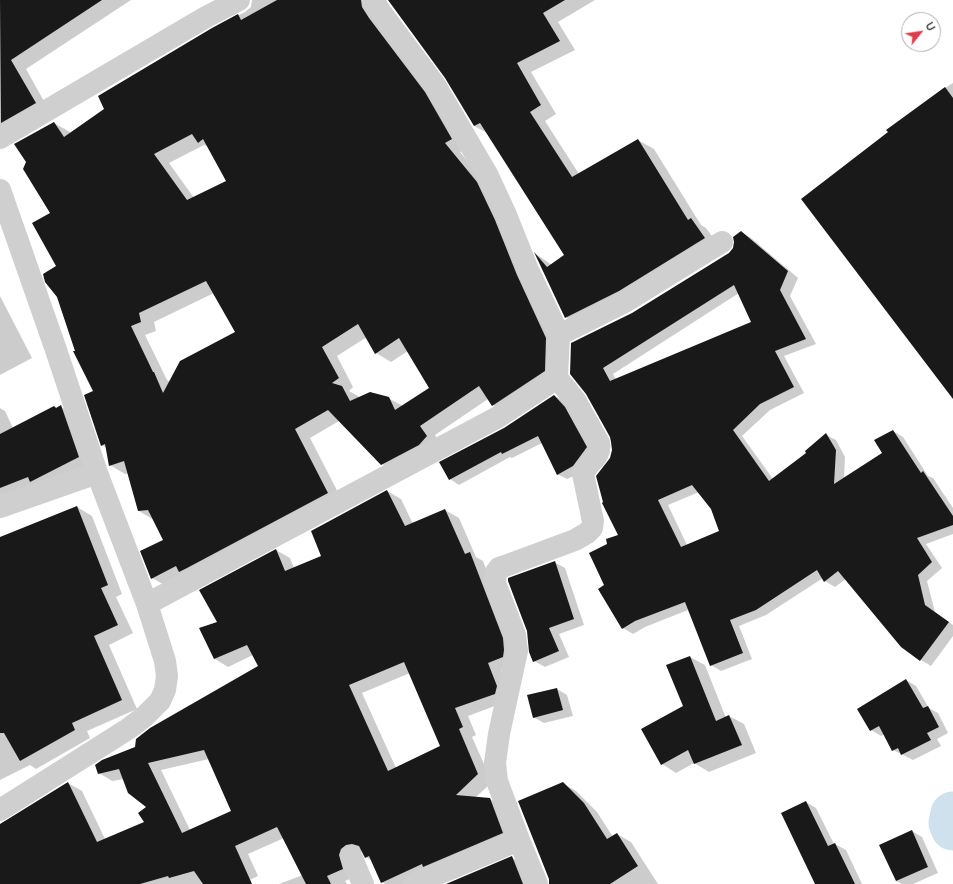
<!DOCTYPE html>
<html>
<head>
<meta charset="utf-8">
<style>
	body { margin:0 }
	#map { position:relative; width:953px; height:884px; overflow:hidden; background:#fff; font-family:Manrope,sans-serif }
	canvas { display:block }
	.north { position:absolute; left:901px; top:12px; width:40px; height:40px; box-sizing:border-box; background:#fff; border:1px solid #adadad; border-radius:50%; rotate:60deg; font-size:11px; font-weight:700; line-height:16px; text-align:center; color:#323232 }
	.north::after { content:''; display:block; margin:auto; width:14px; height:18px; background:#e03d49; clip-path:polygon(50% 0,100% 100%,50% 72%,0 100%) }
</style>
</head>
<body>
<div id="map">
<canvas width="953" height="884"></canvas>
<div class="north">U</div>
</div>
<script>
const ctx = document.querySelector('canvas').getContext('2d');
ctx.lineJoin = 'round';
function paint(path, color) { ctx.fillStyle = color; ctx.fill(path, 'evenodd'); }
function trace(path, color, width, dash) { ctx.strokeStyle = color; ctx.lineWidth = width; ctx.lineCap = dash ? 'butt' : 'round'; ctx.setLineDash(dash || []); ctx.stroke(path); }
paint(new Path2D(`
	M0,0h131l-105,69 24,43 -50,19z
	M252,0h128l87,148 -7,4 32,40 70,155 -2,33 -52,34 -15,-9 -5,-6 -53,36 7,11 -45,27 -15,-9 -43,-43 -29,17 33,64 -175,85 -16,-9 13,-38 -11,-20 -15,-9 -10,-38 -4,1 -15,-9 -3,-17 -5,-3 -8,-53 -18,-41 -19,-85 -6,-52 3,-91 16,9 1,2 142,-105 32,-17 6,-5zM204,145l5,2 18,34 -33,17 -25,-35zM214,293l22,40 -66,49 -3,-2 -22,-45 11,-4 -2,-9zM367,337l9,16 15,9 17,-11 22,38 -27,17 -15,-8h-29l-1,-2 -9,-5 4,-4 -16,-31z
	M390,0h205l-37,22 17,28 -44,22 25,42 -11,7 34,53 59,-34 16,9 47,76 5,3 14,19 -139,79 -15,-9 -30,-63 16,11 14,-10 -77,-121 -15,-8 -28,-49z
	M953,83v315l-8,-310z
	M741,232l10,6 47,40 -8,18 26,48 -32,12 20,37 -34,17 -28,26 31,43 35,-26 18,-18 10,5 9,17 -1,21 39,-25 10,-22 10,6 25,39 5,2 20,30v26l-27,10 16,24 -15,13 8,31 18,13v11l-22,30 -10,-6 -75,-81 -11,8 -10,-6 -2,-3 -57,37 -27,11 13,33 -31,12 -10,-6 -23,-55 -43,17 -12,7 -10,-6 -17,-42 3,-41 11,-10 -9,-77 2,-8 -1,-9 -25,-48 45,-79 97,-61 5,-5zM739,293l14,29 -137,58 -3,-6zM699,492l12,17 9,23 -33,13 -19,-40z
	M0,296l32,62 -32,17z
	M555,396l9,5 32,51 -14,20 -15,7 -10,-5 -15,-31 -30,15 -2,-1 -51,28 -9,-6 54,-50z
	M54,407l3,1 4,-1 16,9 17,50 -94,36v-94l5,3 8,17z
	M387,491l14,8 12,25 32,-14 14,8 17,39 7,4 33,86v17l-15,6 9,25 -2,6 -40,15 8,19 -4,2 20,45 -17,16 15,1 13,8 13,34 -98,43h-33l-3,-2 -10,-21 -6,-4 -2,-6 -4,1 -4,24 -11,5 2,3h-68l24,-9 -19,-37 -36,16 10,22 -17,8h-241v-59l68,-42 14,8 23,48 41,-17 2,-15 -24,-28 -12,2 -13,-8 160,-107 -6,-11 -25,12 -13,-8 -14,-30 18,-6 57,-73 14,8 4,10 29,-12zM410,673l32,74 -46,21 -34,-75zM209,759l24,53 -43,18 -29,-60z
	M77,507l15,9 30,78 -6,3 17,36 -24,12 28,64 -50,22 3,7 -54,31 -6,-4 -30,15v-242z
	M554,562l11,6 19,57 -25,9 10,23 -24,10 -11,-6 -6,-31z
	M690,657l15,8 21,53 3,-2 15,8 12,29 -47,19 -15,-9 -18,10 -14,-9 22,-57z
	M906,680l10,6 13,22 9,5 10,20 -11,6 4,7 -28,14 -20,-10 -8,-16 -4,2 -10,-6z
	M557,689l10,6 6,21 -29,7 -11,-6z
	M562,783l14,8 21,21 16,25 4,-3 14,8 27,42h-108z
	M806,802l10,6 18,36h1l11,6 16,34h-46z
	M912,831l10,6 16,36 -25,11h-11l-6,-3z
	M512,858l14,7 7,19h-84z`), '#0003');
trace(new Path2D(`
	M953,814l-2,9 2,5`), '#cee1ec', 45);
paint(new Path2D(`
	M0,0h102l-91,60 25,43 -35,20z
	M277,0h84l1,7 7,11 56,74 27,47 -7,4 32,39 18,38 22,55 29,63 -1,33 -53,35 -13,-20 -59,40 7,10 -8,9 -38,20 -53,-55 -33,19 33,64 -141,75 -8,4 -3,-6 -25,13 -11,-28 23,-11 -15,-30 -10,1 -14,-50 -15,5 -4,-22 -4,2 -17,-51 9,-4 -20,-40h2l-18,-54 -12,-15 -2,-8 13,-8 -24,-43 18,-10 -27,-44 3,-7 -12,-18 40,-22 10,15 40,-28 -6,-13 114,-68 26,-14 3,6zM192,134l6,9 5,-4 23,42 -39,19 -33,-46zM206,281l29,51 -55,29 -17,32 -9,-21h-1l-22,-46 10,-4 -2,-9zM358,324l17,30 24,-16 30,50 -34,22 -6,-13 -19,-5 -20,9 -8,-15 -10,-3 7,-5 -17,-31z
	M388,0h177l-22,13 17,28 -43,22 24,42 -11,7 42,65 66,-38 50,81 3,-2 14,20 -86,53 -54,27 -31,-66 13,15 17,-12 -84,-132 -6,3 -29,-48z
	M945,87l8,11v301l-152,-200 87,-67 -2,-2z
	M741,231l47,40 -8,19 26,49 -31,12 19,36 -34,17 -27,26 36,51 37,-28 -1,-2 21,-18 10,17 -2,34 48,-31 -8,-13 19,-10 28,43 2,-2 30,45v9l-36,13 15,24 -14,13 7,30 24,17 -29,39 -19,-14 -63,-76 -14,11 -7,-12 -61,40 -26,10 13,33 -33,13 -25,-64 -50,19 -13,8 -24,-40 6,-4 -15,-32 18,-9 -1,-5 12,-4 -16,-32 1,-1 -7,-26 14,-18 2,-8 -1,-8 -1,-5 -24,-43 -16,-20 1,-31 61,-30 97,-60 4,-5 1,-6 -1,-5zM734,285l17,37 -141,59 -7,-13zM692,485l19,24 8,22 -38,16 -23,-47z
	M554,395l11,12 22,40 -14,19 -16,9 -19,-39 -36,18 -1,-2 -52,28 -10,-18 65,-34z
	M61,405l18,52 -49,25 -2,-5 -28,11v-54l54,-28 2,2z
	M387,490l18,36 40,-17 20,45 5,-2 33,86 1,12 -1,7 -15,6 9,23 -2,8 -40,14 8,19 -4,2 19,45 -22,21 34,3 13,35 -80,34 -1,-3 -41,19 -12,-27 -4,2 -6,-12 -7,-2 -6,1 -5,4 -2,6 4,14 -16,7 4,8h-25l-29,-57 -42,19 17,38h-49l-9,-13 -25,7 -1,-2 -28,8h-140v-60l68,-42 29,60 47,-20 -6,-9 8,-6 -18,-14 -9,-24 -21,5 -3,-9 7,-5 33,-13 1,-8 14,-11 108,-62 -11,-21 -33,14 -15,-31 18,-6 -18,-32 77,-41 9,22 36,-15 -10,-25zM404,662l36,84 -52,25 -39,-86zM204,750l27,61 -49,22 -34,-70z
	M77,506l31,79 -7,3 17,37 -24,11 28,64 -50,23 3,7 -55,31 -16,-28h-4v-196z
	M555,561l19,58 -25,9 10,23 -26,11 -4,-10 -2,-21 -19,-50v-3z
	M690,656l26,65 13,-6 13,30 -48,19 -6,-14 -27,15 -20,-36 42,-23 -17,-41z
	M906,679l17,29 5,-2 11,21 -12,6 4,7 -30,15 -3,-7 -6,3 -13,-25 -9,5 -13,-22z
	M557,688l6,22 -30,8 -6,-23z
	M563,782l21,21 23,36 10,-6 21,33 -28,18h-61v-5l-31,-78z
	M806,801l22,45 7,-3 20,41h-40l-34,-71z
	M912,830l16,37 -32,14 -17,-36z
	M512,856l11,28h-77z`), '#191919');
trace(new Path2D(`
	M373,0l7,11 55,74 52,89 19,41 22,55 31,65 -2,43 18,22 24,43c3,14 -11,19 -16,31l10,47 -1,7 -5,5 -12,7 -70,26 -6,2 -3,4 -1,11 20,52 2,16 -18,83 -4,29 2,18 22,59
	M0,138l206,-121 33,-17
	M0,190l55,157 42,126 50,131 18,57 2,15 -2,14 -5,11 -15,15 -17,13 -128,81
	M559,335l66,-33 97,-60
	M0,507l97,-34
	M147,604l351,-187 59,-39
	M351,856l12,28
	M414,884l105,-44 18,44`), '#cfcfcf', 22);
</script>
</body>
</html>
